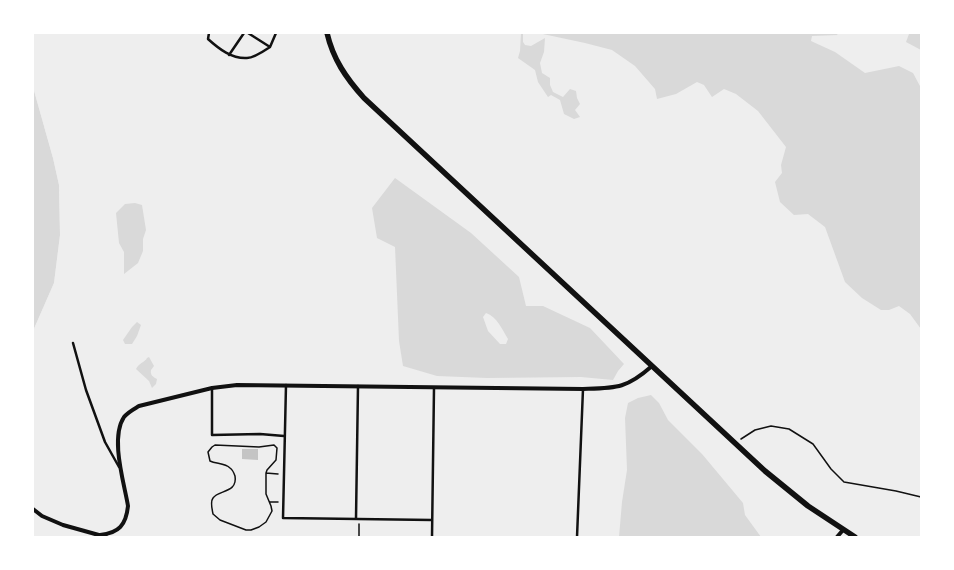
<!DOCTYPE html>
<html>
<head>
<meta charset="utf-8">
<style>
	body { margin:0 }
	#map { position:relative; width:954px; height:570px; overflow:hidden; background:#fff; font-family:"Work Sans",sans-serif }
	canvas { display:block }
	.frame { position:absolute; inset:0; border:34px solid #fff; pointer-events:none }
</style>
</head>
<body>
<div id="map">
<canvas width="954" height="570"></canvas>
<div class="frame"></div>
</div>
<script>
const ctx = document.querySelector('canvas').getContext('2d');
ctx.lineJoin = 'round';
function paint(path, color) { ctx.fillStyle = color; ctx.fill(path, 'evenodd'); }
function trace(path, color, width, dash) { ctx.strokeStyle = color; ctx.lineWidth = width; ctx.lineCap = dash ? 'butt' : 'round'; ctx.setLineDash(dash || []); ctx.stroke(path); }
paint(new Path2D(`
	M33,33h888v504h-888v-206l21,-48 6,-48 -1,-50 -6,-27 -20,-71z`), '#eee');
paint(new Path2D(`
	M521,33h2v9l2,3 6,1 14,-8 -1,14 -4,11 2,10 8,5v7l3,7 10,5 7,-8 6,2 1,7 3,6 -5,6 5,7 -6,2 -10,-5 -4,-14 -9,-5 -3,2 -10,-15 -3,-12 -17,-12 2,-7z
	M538,33h297l3,2 -26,1 -1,5 24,11 30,21 34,-7 14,7 8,15v241l-11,-15 -11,-8 -10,4h-8l-19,-12 -17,-16 -20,-55 -17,-13 -14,1 -14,-13 -5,-20 7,-9 -1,-8 5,-18 -28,-36 -22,-17 -12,-5 -12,8 -8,-12 -7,-3 -21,12 -19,5 -2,-10 -20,-23 -23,-16 -27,-7z
	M908,33h13v17l-15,-8 3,-8z
	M33,87l20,71 6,27 1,50 -6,48 -21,48z
	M395,178l76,55 48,44 7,29h17l47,22 34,36 -6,7 -5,9 -32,-3 -94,1 -50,-2 -34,-10 -4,-25 -4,-94 -18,-9 -5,-30zM486,313c11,4 16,16 22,26l-2,5h-6l-12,-13 -5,-14z
	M135,203l7,2 4,25 -3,9v12l-5,12 -14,11v-22l-5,-9 -3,-30 9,-9z
	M137,322l4,3 -4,11 -5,8h-7l-2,-4 9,-13z
	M149,357l5,9 -3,4c-1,5 2,7 6,9l-1,5 -4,4 -3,-7 -13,-12c3,-6 9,-7 11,-11z
	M651,395l8,8 9,17 34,34 41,49 2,12 16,22h-142l3,-35 5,-32 -2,-52 3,-15 10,-5z`), '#d9d9d9');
paint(new Path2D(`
	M242,449h16v11l-16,-1z`), '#c4c4c4');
trace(new Path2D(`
	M741,439l14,-9 16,-4 18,3 24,15 18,25 13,13 52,9 25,6
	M215,445l44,2 15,-2 3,3 -1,12 -9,10 -1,3v21l5,12 1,5 -6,11 -7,5 -8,3h-5l-26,-10 -7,-6c-1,-5 -3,-12 0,-16 5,-8 25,-5 22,-22 -1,-3 -2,-6 -5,-8 -5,-5 -14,-4 -20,-7l-2,-9 4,-5z
	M266,473l12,1
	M270,502h8
	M359,537v-13`), '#111', 1.5);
trace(new Path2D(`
	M209,33l-1,6c11,10 24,20 39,19 7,0 17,-7 23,-11l6,-14
	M248,33l22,14
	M229,55l15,-22
	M73,343l13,47 19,52 14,25
	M286,385l-3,133 149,2
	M212,388v47l48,-1 24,2
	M356,518l2,-132
	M432,537l2,-149
	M577,537l6,-148`), '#111', 2.5);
trace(new Path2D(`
	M33,509l9,7 21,9 43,12
	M100,535c19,-2 26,-10 28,-29 -4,-24 -18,-68 -4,-89 4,-5 10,-8 15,-11l73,-18 25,-3 346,4c33,-1 43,0 69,-23
	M837,537l6,-7`), '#111', 4);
trace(new Path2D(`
	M327,33c6,26 19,45 37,65l401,373 43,35 47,31`), '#111', 5.5);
</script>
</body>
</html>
